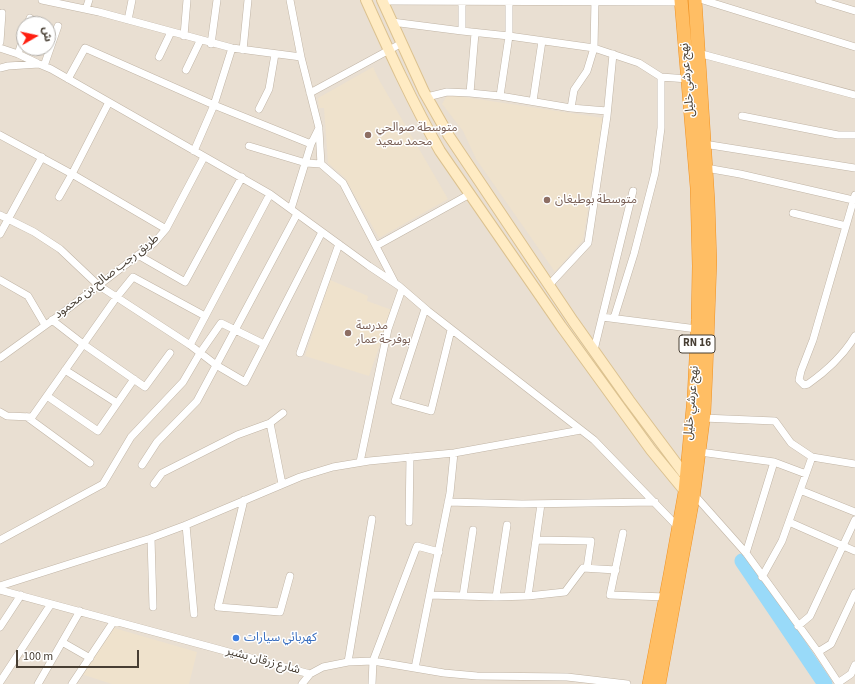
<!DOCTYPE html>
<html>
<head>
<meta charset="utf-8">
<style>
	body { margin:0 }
	#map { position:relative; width:855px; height:684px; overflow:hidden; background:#f4eee4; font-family:"Source Sans 3","Noto Sans Arabic",sans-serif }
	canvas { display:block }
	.north { position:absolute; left:16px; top:16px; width:40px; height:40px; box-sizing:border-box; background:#fff; border:1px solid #b5b2ad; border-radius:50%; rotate:81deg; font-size:11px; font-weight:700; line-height:16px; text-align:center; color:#473e33 }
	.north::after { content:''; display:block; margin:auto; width:14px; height:18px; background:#ff1f10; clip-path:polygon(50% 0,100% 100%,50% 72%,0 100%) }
	.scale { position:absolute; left:16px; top:650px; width:123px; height:18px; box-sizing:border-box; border:2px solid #473e33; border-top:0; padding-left:5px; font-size:12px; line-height:14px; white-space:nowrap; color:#473e33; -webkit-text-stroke:3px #fff; paint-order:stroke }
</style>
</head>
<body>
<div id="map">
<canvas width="855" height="684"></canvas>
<div class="north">ش</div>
<div class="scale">100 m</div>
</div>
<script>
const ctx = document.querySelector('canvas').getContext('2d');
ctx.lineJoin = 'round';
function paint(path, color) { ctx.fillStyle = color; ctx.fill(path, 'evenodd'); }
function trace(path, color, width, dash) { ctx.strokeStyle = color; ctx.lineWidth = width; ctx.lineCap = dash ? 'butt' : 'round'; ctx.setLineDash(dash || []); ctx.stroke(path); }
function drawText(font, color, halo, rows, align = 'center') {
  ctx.font = font + ' "Source Sans 3","Noto Sans Arabic",sans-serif'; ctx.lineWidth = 3; ctx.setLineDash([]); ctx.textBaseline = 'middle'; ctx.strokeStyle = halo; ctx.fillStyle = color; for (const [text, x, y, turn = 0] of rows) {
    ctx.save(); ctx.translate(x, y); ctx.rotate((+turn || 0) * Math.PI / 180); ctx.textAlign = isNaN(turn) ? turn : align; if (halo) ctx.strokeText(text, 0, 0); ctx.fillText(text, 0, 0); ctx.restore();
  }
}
paint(new Path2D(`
	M0,0h855v684h-855zM24,24h24v24h-24z`), '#e9dfd2');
paint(new Path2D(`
	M373,67l5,11 70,121 -69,39 -34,-60 -17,-15 -4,-55h-5l-1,-10z
	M451,95l152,23 -20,122 -28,32 -79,-113 -13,-28 -21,-27 4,-7z
	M330,280l38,16 -1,5 25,9 -23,66 -64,-20z
	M114,628l83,24 -8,32h-77l-31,-10z`), '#efe2cc');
trace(new Path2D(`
	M742,561l83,123`), '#99daf9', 15);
const street = new Path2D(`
	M42,0l57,12 133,36 69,9
	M290,0l11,57 18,71 -8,16 -20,65
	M703,0l152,47
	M819,0l36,11
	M382,1l299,1
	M86,9l3,-9
	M128,20l4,-20
	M392,22l70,9v-31
	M28,24l2,-6
	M462,31l47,5v-36
	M184,36l3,-36
	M0,42l2,-29
	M211,44l6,-44
	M0,48l18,6 19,9
	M243,50l5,-50
	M698,53l157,42
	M18,54l6,-18
	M159,57l12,-25
	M44,66l14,-40
	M0,68l8,-2 31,-2 12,5 219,125 99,72 30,20 29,25 166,129 85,88
	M186,70l14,-29
	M68,79l17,-31 129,57 97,39
	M310,93l92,-50
	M470,93l5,-60
	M500,96l9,-60 85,12 45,15 22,14 27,2
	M427,97l20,-5 23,1 30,3 71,12 36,3
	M533,101l9,-60
	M571,108l3,-18 13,-19 7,-23 1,-48
	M259,109l10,-20 6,-35
	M742,116l96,19h17
	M319,130l2,34 22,19 52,100
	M0,135l72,39 94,55
	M704,144l151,24
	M249,146l57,17 15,1
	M194,151l20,-46 18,-57
	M706,168l34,6 113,26
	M855,195l-42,145 -12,31 -2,9 5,5 4,-1c20,-14 35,-28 47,-48
	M59,197l13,-23 37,-72
	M793,213l53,13
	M0,215l34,17 26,17 38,36 92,60 80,-151
	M0,234l42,-77
	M376,246l94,-52
	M138,255l47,27 57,-105
	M0,280l28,16 17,29
	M549,285l39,-42 19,-127 6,-62
	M425,309l-30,92 36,10 20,-81
	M602,317l95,12
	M614,318l20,-64 21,-81 6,-45v-51
	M52,320l31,24 62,43 25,-34
	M190,345l26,20 29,17 77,-150
	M594,350l39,-159
	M300,353l39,-109
	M0,358l61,-44 93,-71 12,-14 38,-72
	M65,370l52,33
	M47,396l51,35 36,-52
	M0,412l7,4 25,1 84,-119 17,-21 72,39
	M27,417l63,46
	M703,418l72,3 16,22 21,14 43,7
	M700,452l74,10 32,12
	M360,462l28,-133 14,-40
	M142,465l15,-23 40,-41 100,-187
	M154,484l8,-11 75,-38 33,-12
	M282,484l-12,-61 13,-10
	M800,490l55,22
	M698,499l48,54 72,99 21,32
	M244,500l-26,107 62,5 10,-36
	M448,502l74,2 133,-2
	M409,522l1,-65
	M789,522l66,29
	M186,525l8,89
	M623,533l-13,62 56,2
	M151,538l2,69
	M0,540l103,-56 28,-47 52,-55 17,-29 21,-30 43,21
	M536,540l55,1 -4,27
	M746,553l28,-91
	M762,577l20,-36 30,-84
	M0,586l151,-48 35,-13 114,-48 33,-10 36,-6 85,-8 127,-23
	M0,590l310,84 13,-7 25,-5 25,-1 71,12 33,3 90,1 60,7
	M430,595l66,2 32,-1 37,-4 18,-24 33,2
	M463,596l10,-66
	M528,596l13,-92
	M496,597l11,-72
	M798,626l12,-10 45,-96
	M0,627l21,-32
	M62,642l28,16
	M818,652l13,-8 24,-51
	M348,662l24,-143
	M415,668l35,-175 4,-40
	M0,682l51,-78
	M838,683l13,-9 4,-9
	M38,684l42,-73
	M72,684l42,-63
	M302,684l8,-10
	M372,684l1,-23 44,-115 22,6`);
const secondary = new Path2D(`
	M366,0c23,51 46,102 74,151l121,175 90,124 37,45
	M382,0l42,92 25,44 124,185 56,79 59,79`);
const highway = new Path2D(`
	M649,684l21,-109 15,-83 9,-95 4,-77 1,-54 -2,-78 -16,-188
	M659,684l34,-186 11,-85 2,-43 4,-108 -2,-61 -13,-201`);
trace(street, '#c1b5a6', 8);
trace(secondary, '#dcc290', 12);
trace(highway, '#f09223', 14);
trace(street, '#fff', 7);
trace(secondary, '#ffebc3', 10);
trace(highway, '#ffbe64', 13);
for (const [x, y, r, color] of [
	[368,135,4,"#8d6e63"],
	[547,200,4,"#8d6e63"],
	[348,333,4,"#8d6e63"],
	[236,638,4,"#3f7fe0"]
]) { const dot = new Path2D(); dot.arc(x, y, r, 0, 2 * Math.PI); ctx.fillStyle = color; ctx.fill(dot); trace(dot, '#fff', 1.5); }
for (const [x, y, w] of [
	[697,344,36]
]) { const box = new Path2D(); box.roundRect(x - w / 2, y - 9, w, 18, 3); ctx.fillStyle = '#fff'; ctx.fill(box); trace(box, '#473e33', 1); }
drawText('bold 11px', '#473e33', null, [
	["RN 16",697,344]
]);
drawText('12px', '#473e33', '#fff', [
	["نهج عرشي خليل",688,80,-95],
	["طريق رجب صالح بن محمود",107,277,-38],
	["نهج عرشي خليل",692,403,-85],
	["شارع زرقان بشير",263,661,15]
]);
drawText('12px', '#785e54', '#fff', [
	["متوسطة صوالحي",376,128],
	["محمد سعيد",376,142],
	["متوسطة بوطيغان",555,200],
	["مدرسة",356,326],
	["بوفرحة عمار",356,340]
], 'left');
drawText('12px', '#366cbe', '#fff', [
	["كهربائي سيارات",244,638]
], 'left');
</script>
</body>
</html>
